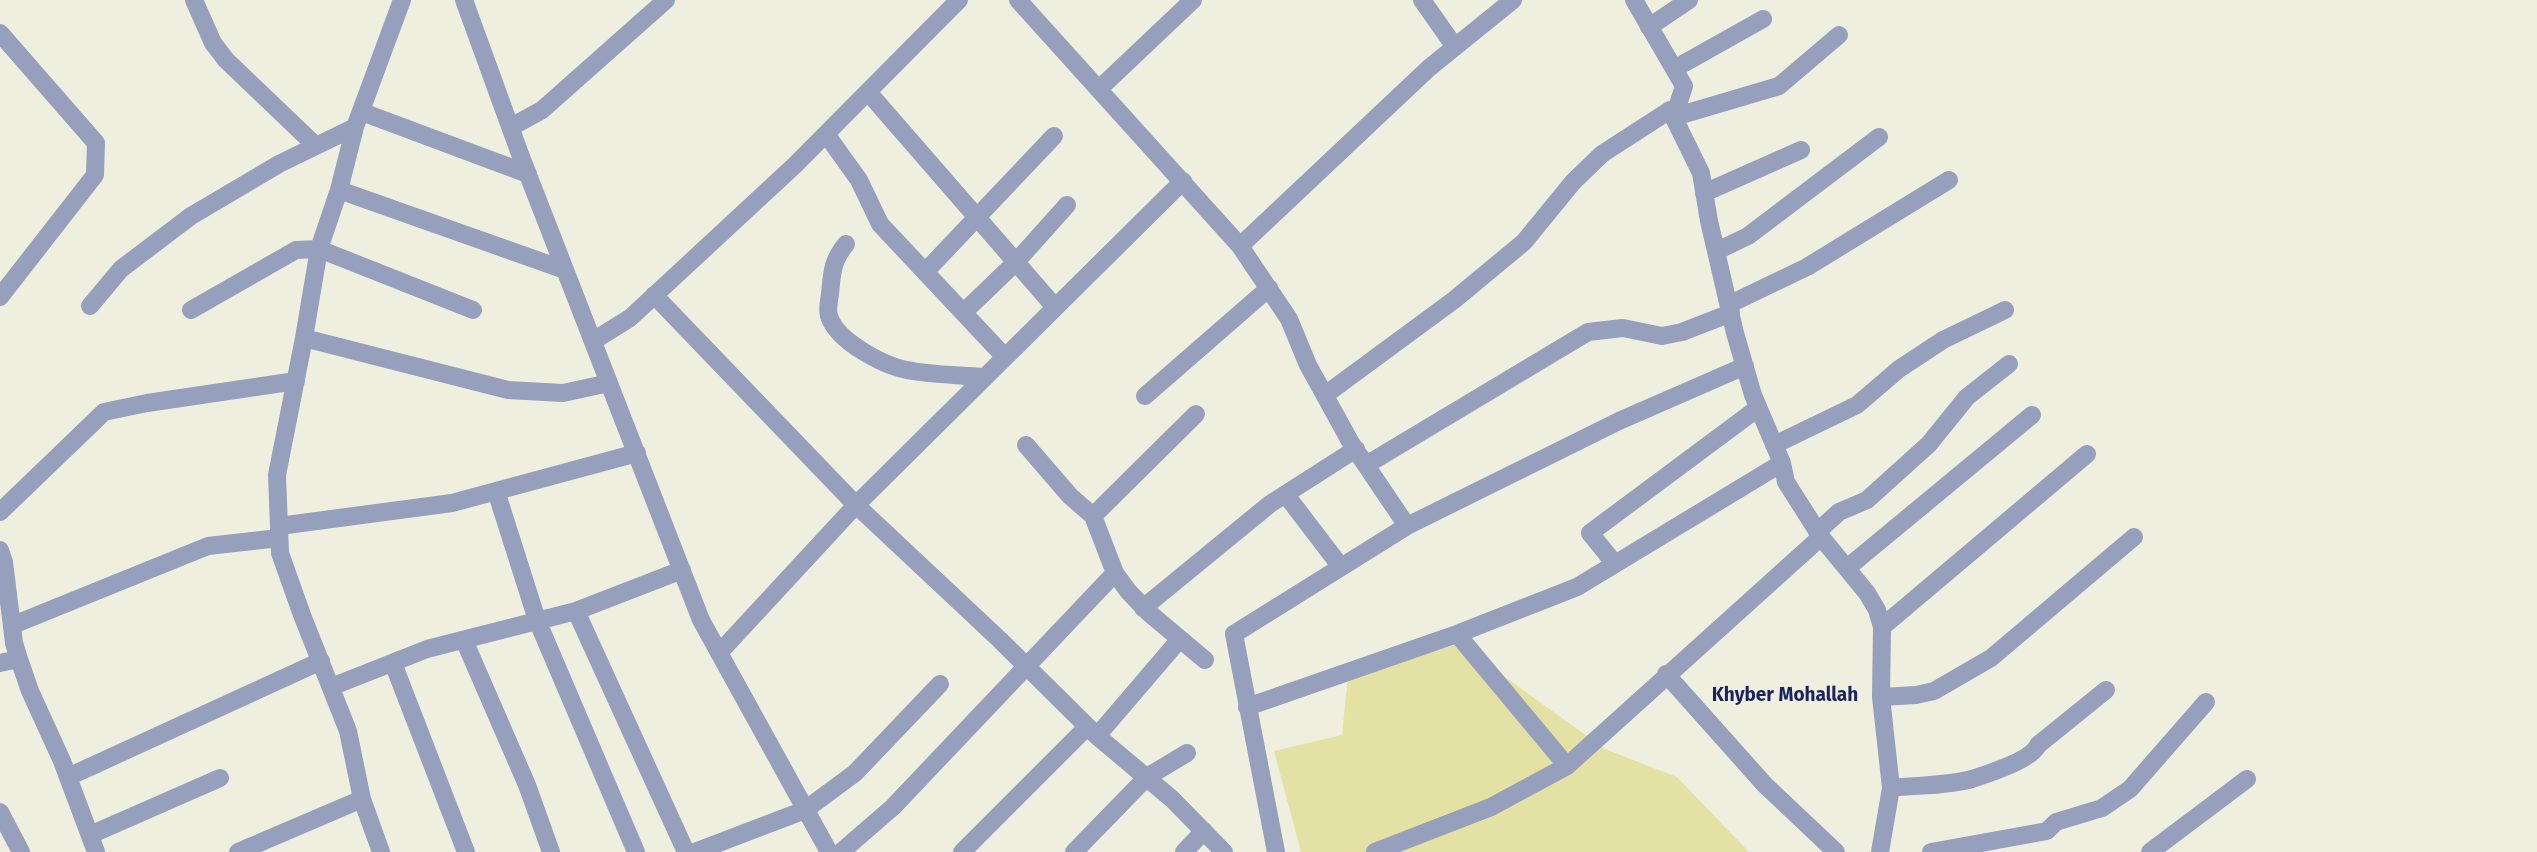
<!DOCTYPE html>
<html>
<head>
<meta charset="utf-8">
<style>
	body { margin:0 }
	canvas { display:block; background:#efefe0 }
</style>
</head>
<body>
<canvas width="2537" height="852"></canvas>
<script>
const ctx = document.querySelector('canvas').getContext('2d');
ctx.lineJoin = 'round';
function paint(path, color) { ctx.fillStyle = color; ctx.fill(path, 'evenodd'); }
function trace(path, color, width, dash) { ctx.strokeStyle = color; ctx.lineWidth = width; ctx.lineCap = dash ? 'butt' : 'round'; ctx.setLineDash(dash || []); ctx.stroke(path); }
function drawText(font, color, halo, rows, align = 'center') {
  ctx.font = font + ' "Fira Sans",sans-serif'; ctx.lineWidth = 6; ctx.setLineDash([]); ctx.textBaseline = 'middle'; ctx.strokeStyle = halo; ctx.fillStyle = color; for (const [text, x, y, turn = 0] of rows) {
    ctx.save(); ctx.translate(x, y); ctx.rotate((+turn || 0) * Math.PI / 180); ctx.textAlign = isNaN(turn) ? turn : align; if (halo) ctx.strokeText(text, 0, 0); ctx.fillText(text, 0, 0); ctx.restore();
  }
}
paint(new Path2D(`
	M1459,644l146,105 72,28 72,75h-448l-27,-101 68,-16 6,-59z`), '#e4e1a5');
trace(new Path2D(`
	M194,0l19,43 13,17 90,86
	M464,0l56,154 181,466 128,232
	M1018,0l222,246 49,73 19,46 43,78 56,83
	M1422,0l33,47
	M1634,0l50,86 -10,31
	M1649,27l40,-27
	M0,33l96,110 -1,32 -95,122
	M1674,69l89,-50
	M1099,89l94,-89
	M868,92l186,214
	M362,112l166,62
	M1674,117l105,-31 60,-51
	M511,127l31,-17 124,-110
	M826,134l33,46 21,44 124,132
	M339,190l226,80
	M1704,193l97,-43
	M846,244c-14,17 -14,29 -16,50 -1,7 -3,15 -1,22 8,26 58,52 84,55 23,4 47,4 70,6
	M1240,246l189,-178 84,-68
	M1717,251l31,-15 131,-99
	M926,271l128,-135
	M654,295l202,210 144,135 97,96 75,63 52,53
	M1730,304l77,-37 142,-87
	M90,306l31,-37 70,-53 88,-52 76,-37
	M191,310l105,-60 23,-1 154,61
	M964,312l52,-50 51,-57
	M304,338l204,52 55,3 46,-10
	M593,341l37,-23 165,-153 164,-165
	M1325,395l129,-95 70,-58 49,-60 29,-28 68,-44 31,63 8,48 26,112 18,62 29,68 4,19 35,55 46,56 10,17 5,17 -1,70 10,91 -11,64
	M1145,396l124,-108
	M1026,445l44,51 23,20 22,57 13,18 20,21 57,48
	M1774,445l83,-40 42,-36 44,-29 62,-30
	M1366,465l222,-133 35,-4 39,8 20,-4 49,-19
	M496,491l41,129 99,232
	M1286,495l55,72
	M0,512l104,-100 43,-9 149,-22
	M1093,516l103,-102
	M279,526l173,-23 185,-50
	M1817,532l22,-20 28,-12 62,-56 38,-47 42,-33
	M0,550l4,12 10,81 5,16 11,32 32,70 34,91
	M1615,564l-25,-31 168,-125
	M1847,568l185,-153
	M1143,608l127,-104 86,-55
	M576,611l110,241
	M13,625l195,-79 71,-8
	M1882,627l205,-173
	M1457,634l110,132
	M464,640l63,145 24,67
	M719,653l137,-148 327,-324
	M0,663l19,-4
	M393,663l73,189
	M1666,674l99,111 71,67
	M331,687l96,-38 149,-38 106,-41
	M1881,697l35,-2 18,-4 57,-33 143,-121
	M1247,707l210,-73 120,-47 205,-124
	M1097,736l83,-97
	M68,777l253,-116
	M1891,788c26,-3 56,-2 81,-9 15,-5 60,-19 66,-34l68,-55
	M0,812l21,40
	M90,835l130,-57
	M238,852l124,-53
	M381,852l-19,-53 -14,-68 -46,-116 -22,-62 -3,-78 27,-137 15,-89 20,-59 16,-63 47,-127
	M695,852l110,-42 50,-37 85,-89
	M841,852l52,-45 222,-234
	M962,852l125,-125
	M1074,852l73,-75 40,-24
	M1184,852l20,-21
	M1276,852l-42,-218 173,-108 212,-105 126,-55
	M1375,852l116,-45 76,-41 254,-229
	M1931,852l116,-21 9,-9 46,-14 28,-19 76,-87
	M2150,852l97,-73`), '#969fbb', 18);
drawText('bold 19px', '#1a235b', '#efefe0', [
	["Khyber Mohallah",1785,696]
]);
</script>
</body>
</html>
